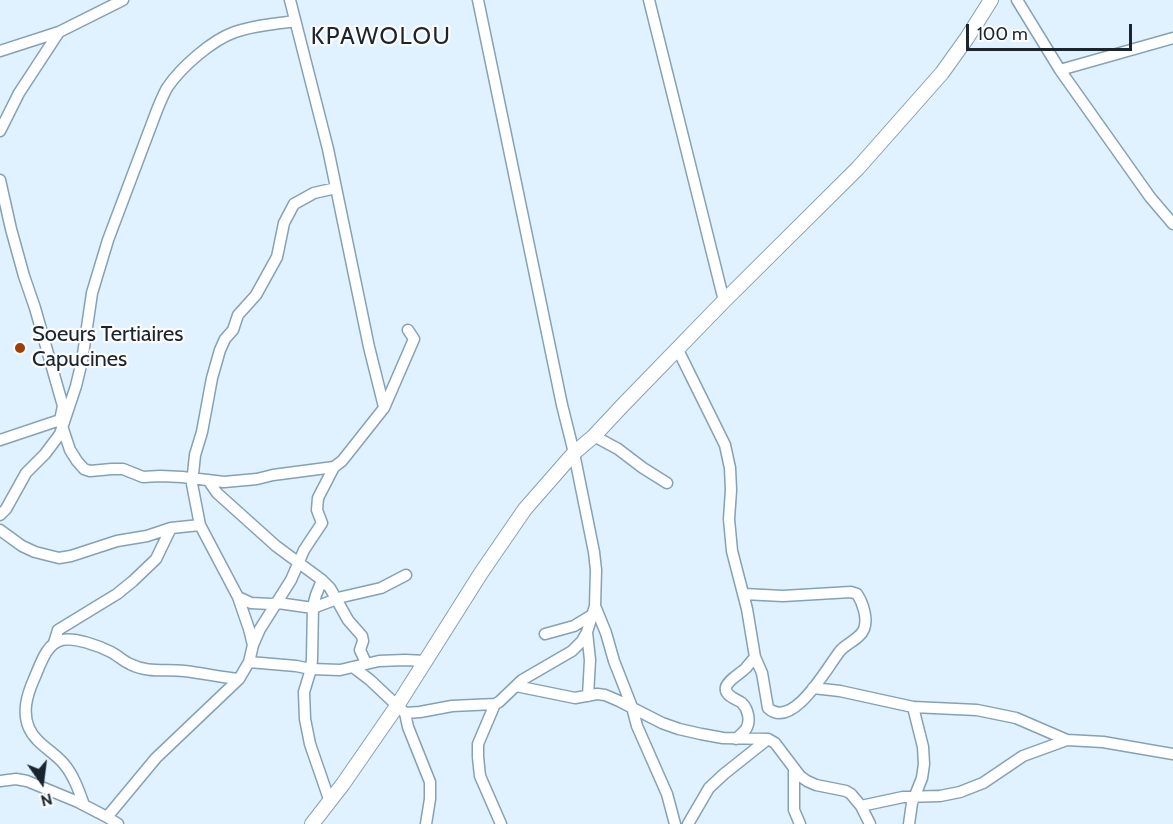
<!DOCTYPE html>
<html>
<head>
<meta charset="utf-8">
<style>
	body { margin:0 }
	#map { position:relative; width:1173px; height:824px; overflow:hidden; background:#e0f1ff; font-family:Cabin,sans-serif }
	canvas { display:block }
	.north { position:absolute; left:12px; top:752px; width:60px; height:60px; -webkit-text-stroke:4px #fcfcfc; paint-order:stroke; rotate:166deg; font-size:16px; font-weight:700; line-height:24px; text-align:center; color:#1a252d }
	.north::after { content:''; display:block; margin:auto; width:21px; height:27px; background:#1a252d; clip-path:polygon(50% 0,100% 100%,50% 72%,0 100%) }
	.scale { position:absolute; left:966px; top:24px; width:166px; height:27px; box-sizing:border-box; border:3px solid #1a252d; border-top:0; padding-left:8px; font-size:18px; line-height:21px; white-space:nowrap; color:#1a252d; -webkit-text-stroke:4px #fcfcfc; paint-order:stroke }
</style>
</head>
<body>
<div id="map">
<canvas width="1173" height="824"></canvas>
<div class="north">N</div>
<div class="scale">100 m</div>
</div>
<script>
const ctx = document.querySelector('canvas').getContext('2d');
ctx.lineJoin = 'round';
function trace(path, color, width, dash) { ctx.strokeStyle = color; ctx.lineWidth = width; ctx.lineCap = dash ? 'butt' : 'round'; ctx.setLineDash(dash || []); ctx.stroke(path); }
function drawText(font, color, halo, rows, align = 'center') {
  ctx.font = font + ' Cabin,sans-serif'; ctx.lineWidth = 4.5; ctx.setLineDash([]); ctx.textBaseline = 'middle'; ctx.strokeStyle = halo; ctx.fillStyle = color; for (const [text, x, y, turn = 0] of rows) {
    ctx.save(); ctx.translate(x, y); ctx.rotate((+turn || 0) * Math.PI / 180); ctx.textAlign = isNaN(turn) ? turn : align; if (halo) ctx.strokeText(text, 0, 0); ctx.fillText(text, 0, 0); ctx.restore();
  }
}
const minor = new Path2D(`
	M290,0l38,149 41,198 15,60
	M478,0l84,405 12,48 20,99 2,18 -1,36 11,27 8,28 18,46 5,19 30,68 8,30
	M649,0l75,301
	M1017,0l43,70 90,127 23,27
	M0,51l59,-19 64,-32
	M1060,70l113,-32
	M0,131l19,-38 40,-61
	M0,180l11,49 13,47 11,32 28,98 -3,14 10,30 7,11 7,8 6,2 22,-2h11l20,8 17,-1 22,1 42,5 33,-3 16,-4 61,-8
	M678,350l47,95 5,23 1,22 -2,29 3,32 15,58 8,48 7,16 6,35c25,23 60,-42 72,-57 7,-8 20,-12 24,-22 4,-10 -1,-26 -7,-35l-6,-2 -68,4 -39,-2
	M594,436l24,13 25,19 24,15
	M0,440l60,-20
	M208,480l9,13 59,53 46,34 8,8 18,32 14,16 1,5 -3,9 6,13
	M0,515l6,-6 20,-36 19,-19 15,-20 16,-48 6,-25 10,-68 16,-53 49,-130c3,-7 6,-15 10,-22 14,-21 45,-48 68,-56 20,-7 40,-8 60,-11
	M0,530l22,16 13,6 24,6 12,-2 46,-15 30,-5 24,-8 29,-3
	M322,580l-6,15 -3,11 -1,53 -1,10 -7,23 1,27 5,25 20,58
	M238,597l13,6 20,1 7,-1 35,5 29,-11 39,-9 25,-13
	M587,632l3,28 -2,36
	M545,634l29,-8 18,-11
	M54,643l4,-13 59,-36 16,-13 23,-22 15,-31
	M253,645l-4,-16 -11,-32 -38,-72 -8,-41 3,-29 7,-23 10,-54 8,-28 5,-11 8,-9 5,-15 18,-20 21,-38 7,-34 10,-19 20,-11 22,-5
	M249,662l47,4 15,3 29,1 39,-9 26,-1 21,1
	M353,667l17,13 35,33 15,-1 32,-6 43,-2 4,-2 23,-22 50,-29 10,-10 5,-9 8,-26
	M516,686l59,12 22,-4 8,1 14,6 43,22 17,6 22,5 22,4 45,1 7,4 25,33 7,5 9,4 30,6 5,3 10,12 9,18
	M813,688l27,3 73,16 64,3 39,8 51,22 36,2 70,12
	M495,704l-17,40v13l2,19 21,48
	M405,713l3,14 22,55v17l-4,25
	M736,739c3,-3 7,-6 10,-10 5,-8 2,-20 -4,-26 -5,-4 -18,-7 -16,-16 2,-7 15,-14 20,-19 3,-4 6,-7 9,-11
	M794,768v42l6,14
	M0,781l16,-2 11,2 51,21 29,15 11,7
	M84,805c-5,-14 -10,-29 -20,-41 -11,-13 -28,-20 -35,-36 -7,-16 -2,-33 5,-49 6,-13 12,-36 28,-39 13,-3 37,6 49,12 6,3 12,9 19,12 17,9 36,5 54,7 18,2 36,6 55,8
	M861,806l42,-9 37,-1 20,-4 23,-9 40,-27 44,-16
	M107,817l49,-59 83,-79 10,-17 4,-17 7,-16 31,-49 13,-30 18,-27 -5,-13 1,-12 16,-31 8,-6 42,-53 30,-69 -6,-9
	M688,824l21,-36 15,-14 44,-35
	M909,824l3,-21 10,-25 2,-14 -1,-17 -10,-40`);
const tertiary = new Path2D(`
	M312,824l31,-40 54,-78 84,-133 44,-64 49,-56 20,-17 28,-30 102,-105 134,-133 84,-95 25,-35 24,-38`);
trace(minor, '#85a1b5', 13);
trace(tertiary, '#85a1b5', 16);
trace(minor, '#fff', 10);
trace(tertiary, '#fff', 14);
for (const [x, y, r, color] of [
	[20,348,6,"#a03d00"]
]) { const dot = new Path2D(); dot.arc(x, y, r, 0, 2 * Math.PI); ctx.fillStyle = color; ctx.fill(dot); trace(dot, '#fcfcfc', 2); }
drawText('22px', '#1a252d', '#fcfcfc', [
	["Soeurs Tertiaires",32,335],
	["Capucines",32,360]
], 'left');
ctx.letterSpacing = '1.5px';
drawText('24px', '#1a252d', '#fcfcfc', [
	["KPAWOLOU",381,37]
]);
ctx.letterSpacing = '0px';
</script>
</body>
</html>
